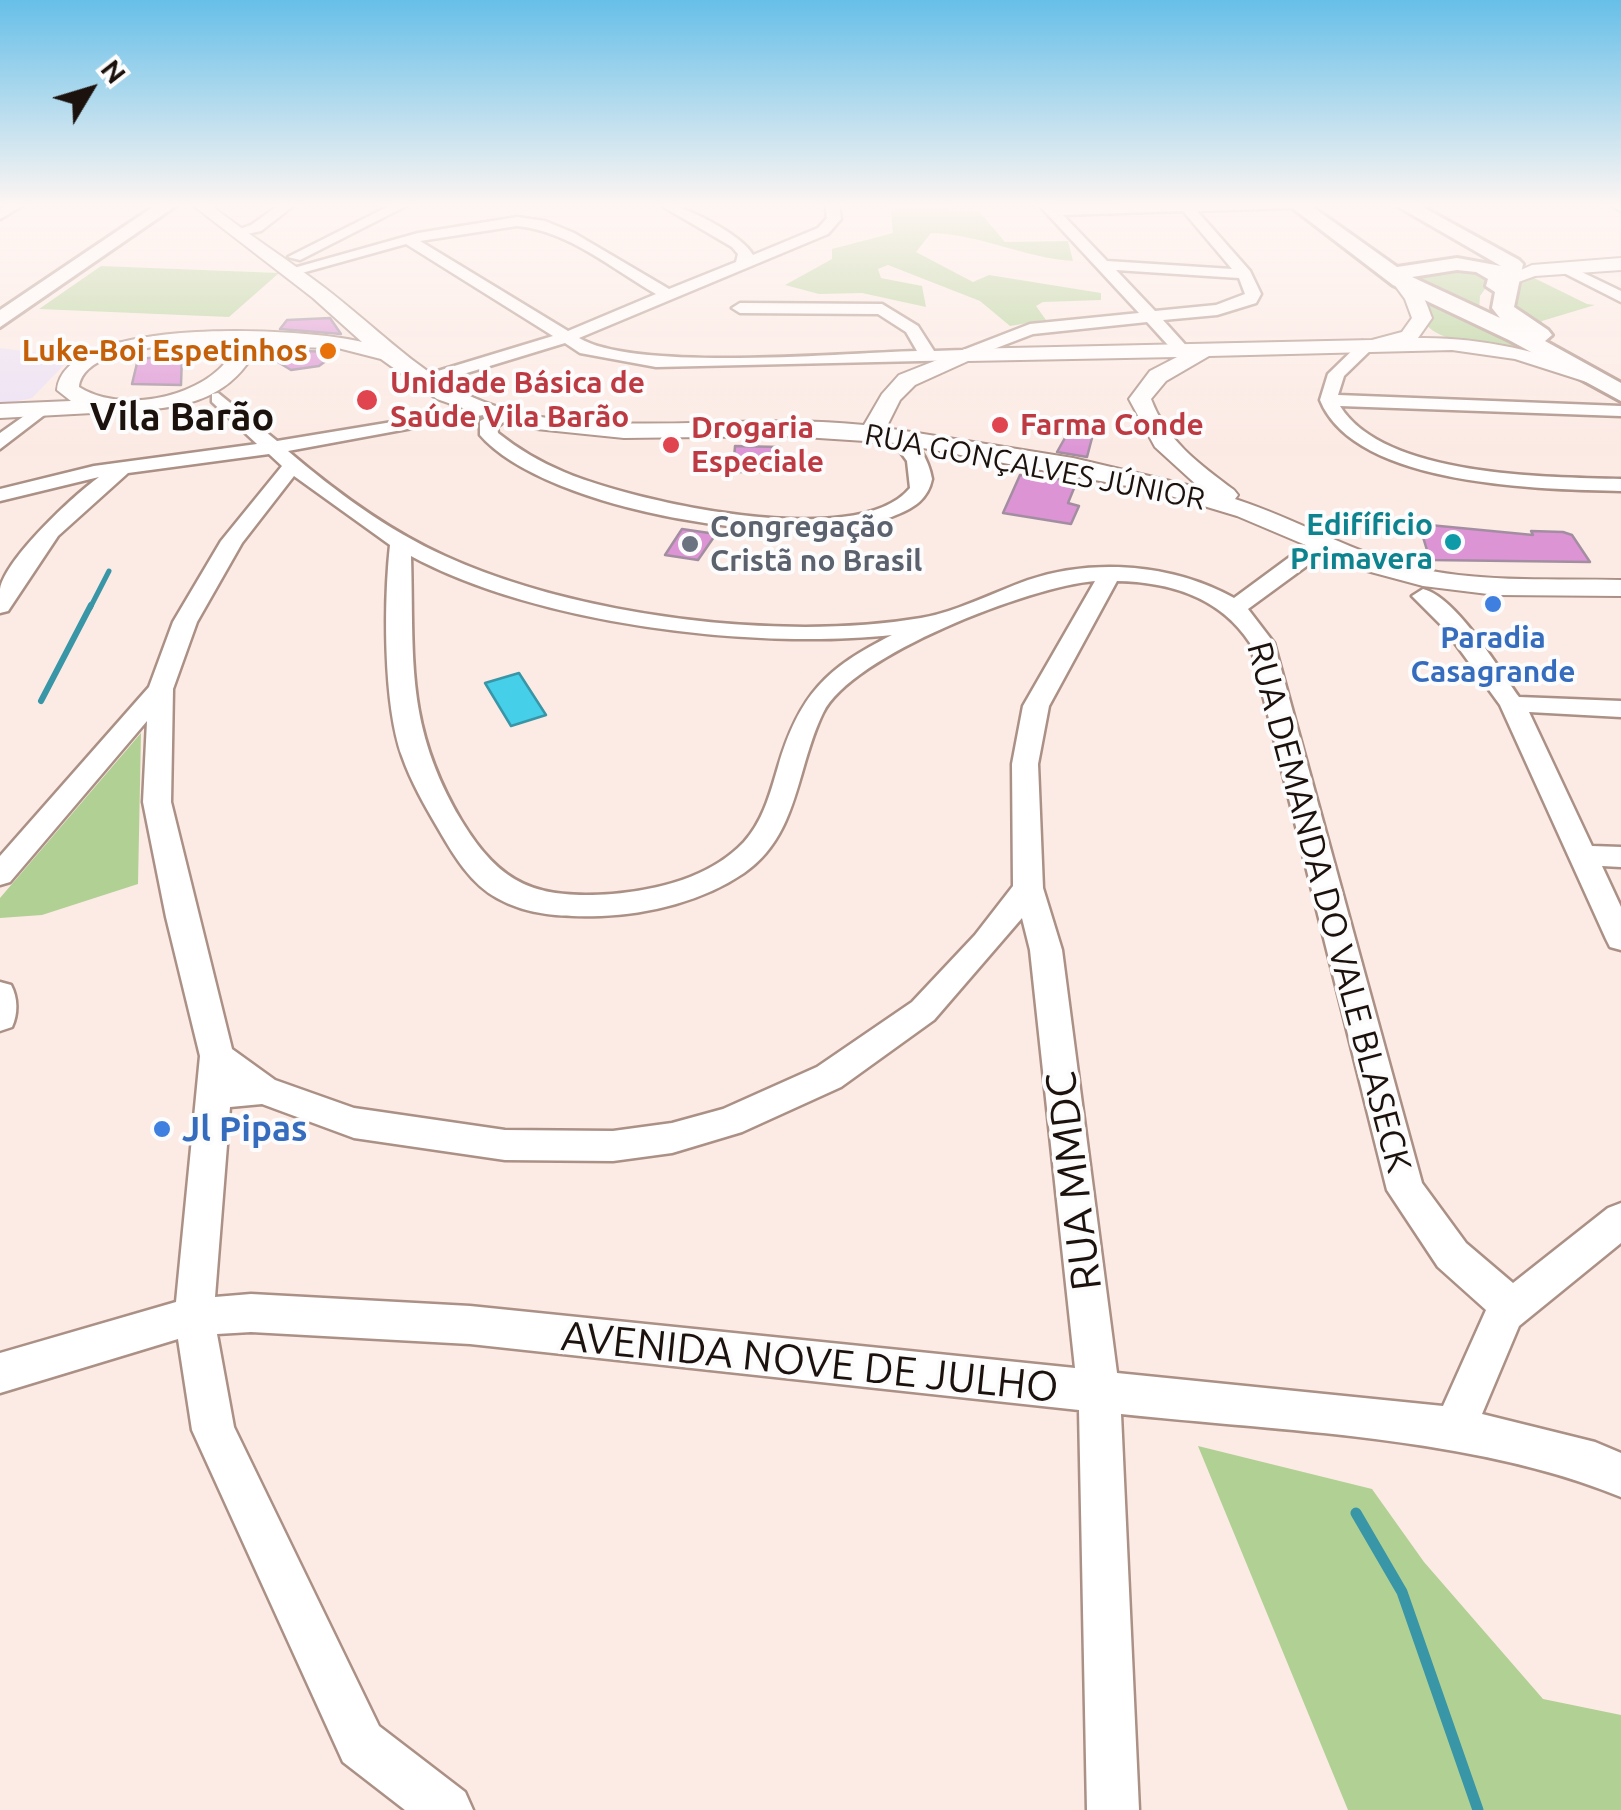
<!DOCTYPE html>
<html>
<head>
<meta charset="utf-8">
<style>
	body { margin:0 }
	#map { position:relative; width:1621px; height:1810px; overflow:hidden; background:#fceae4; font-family:Ubuntu,sans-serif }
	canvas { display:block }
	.north { position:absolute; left:40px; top:40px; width:100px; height:100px; -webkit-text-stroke:8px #fcfcfc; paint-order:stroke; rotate:52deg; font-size:28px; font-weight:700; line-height:40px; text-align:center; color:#1b110d }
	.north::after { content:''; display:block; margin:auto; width:35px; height:45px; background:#1b110d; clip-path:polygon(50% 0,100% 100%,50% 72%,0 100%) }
</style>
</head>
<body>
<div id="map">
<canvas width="1621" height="1810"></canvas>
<div class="north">N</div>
</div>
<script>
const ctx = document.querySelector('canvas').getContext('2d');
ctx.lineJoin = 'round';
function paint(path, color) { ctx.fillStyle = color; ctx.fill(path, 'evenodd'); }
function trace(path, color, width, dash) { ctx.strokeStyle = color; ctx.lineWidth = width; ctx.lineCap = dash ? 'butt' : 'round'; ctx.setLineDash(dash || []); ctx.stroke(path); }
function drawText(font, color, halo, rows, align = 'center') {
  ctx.font = font + ' Ubuntu,sans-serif'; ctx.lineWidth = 8; ctx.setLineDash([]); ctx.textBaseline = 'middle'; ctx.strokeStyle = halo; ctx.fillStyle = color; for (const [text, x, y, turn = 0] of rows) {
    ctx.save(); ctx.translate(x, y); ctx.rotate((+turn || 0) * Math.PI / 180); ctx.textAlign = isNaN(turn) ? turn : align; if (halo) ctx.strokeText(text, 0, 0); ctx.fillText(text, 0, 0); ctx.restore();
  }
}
paint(new Path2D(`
	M0,348l72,9 -40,41 -32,7z`), '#ebe0f4');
paint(new Path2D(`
	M890,203h52l4,6 32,1 27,32 63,-1 5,20c-48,-3 -94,-27 -142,-28l-15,19 57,30 16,-7 112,18v7l-58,2 -7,4 10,14 -36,6 -30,-25 -92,-36 -10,4 3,9 41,8 4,21 -64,-14 -43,1 -34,-9 47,-26v-10l61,-16z
	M101,266l178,7 -50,44 -190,-8z
	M1475,269l19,7 -14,20 -1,17 -70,-36z
	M1530,276l57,28 8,1 -53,16 -2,4 -26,-17 5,-26z
	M1426,300l111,52c-24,-4 -101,-7 -111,-29l5,-4z
	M141,733l-3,151 -96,31 -42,3v-20z
	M1198,1446l174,43 52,73 119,137 78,16v95h-273z`), '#b1d094');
const water = new Path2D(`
	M519,673l27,42 -35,11 -26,-43z`);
paint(water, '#45cfe9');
trace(water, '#3896a7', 2.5);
trace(new Path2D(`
	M90,608l19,-37`), '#3896a7', 5);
trace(new Path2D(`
	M41,701l50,-96`), '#3896a7', 6);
trace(new Path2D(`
	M1356,1513l46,79 76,218`), '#3896a7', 11);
const building = new Path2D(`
	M330,318l11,16 -61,-5 7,-9z
	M265,350l73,2 -19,14 -28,4 -28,-17z
	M182,355l-1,30 -49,-1 6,-25z
	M1066,436l26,2 -5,19 -30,-5z
	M735,446l45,1 -2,25h-45z
	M1020,475l57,6 -9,22 11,3 -8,18 -68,-11z
	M1419,524l114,11 -2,-4 32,1 9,3 18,27 -160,-2z
	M682,529l34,5 -18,26 -33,-5z`);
paint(building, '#dc94d5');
trace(building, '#a28ea0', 2.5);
const minor = new Path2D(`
	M11,203h16l-27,16v-10z
	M282,203h15l-36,28 -23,5 -7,-4 20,-7z
	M395,203h17l-112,57 -12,-3z
	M657,203c23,-1 86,32 96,52l65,-27 9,-10 -2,-15h14l2,16 -13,15 -249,104c56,34 265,15 338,13l-11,-19 -28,-18 -138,-1 -8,-5 8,-5 142,1 36,22 16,25 29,-1 67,-26 109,-11 -102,-110h14l4,4 248,-3 -7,4 -99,3 53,60 11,23 -5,9 -39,12 -54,5 28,31 -8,5 -6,-1 -30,-33 -114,12 -68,26 -309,7 -76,-14 -15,-10 -141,43 -6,-1v-8l135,-41 -147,-92 -115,32 -8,-5 135,-38 99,-16 28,4 29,12 95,56 67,-27 2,-8 -6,-7zM1183,211l49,58 -125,-8 -44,-46zM517,226c52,5 95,43 139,68l-88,37 -148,-90zM1116,270l123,8 6,16 -29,11 -61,6z
	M1606,203h15v8z
	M1565,264l56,27v11l-61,-31v-6z
	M1362,341l14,4 -32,31 -6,19 283,11v10l-281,-10c44,71 207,71 281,73v12c-78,-2 -266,-4 -301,-91l8,-26z
	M218,393l59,48 212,-35 3,4 -9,5 -195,36c47,40 99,79 157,105 131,60 334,86 476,62 38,-7 71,-25 107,-38 66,-22 145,-16 206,18l80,-59h16l3,5 -3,5 -82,60 26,34 148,540 44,60 47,40 95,-75 13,-5v40l-102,83 -37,88 113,28 26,11v44c-147,-61 -342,-66 -500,-83l18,396h-52l-8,-400 -609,-66 -219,-12 -34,2 17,93 145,299 86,66 8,18h-68l-62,-48 -151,-332 -14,-91 -178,54v-40l176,-51 24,-246 -34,-139 -23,-115 4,-81 -137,161 -10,3v-29l149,-169 24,-65 48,-81 61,-75 -13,-12 -141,19 -70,63 -50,75 -8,2c0,-7 0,-17 0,-24 6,-31 73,-93 99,-112l-99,24v-12l94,-23 163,-22 -45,-42v-8zM294,476l96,69c-6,55 -7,158 12,211 9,26 23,50 37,74 15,26 32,54 58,68 32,18 68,19 104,18 48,-2 102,-15 143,-43 55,-38 52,-105 79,-160 28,-58 208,-127 272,-132l-72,125 -11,58 1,122 -38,49 -63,67 -95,65 -94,42 -51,14 -59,8 -108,-1 -151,-22 -79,-28 -43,-31 -61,-247 2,-113 24,-67 45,-79zM411,556c126,68 340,94 481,79 -66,33 -93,60 -114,132 -8,27 -15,54 -34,75 -33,35 -86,48 -132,52 -75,5 -111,-8 -151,-74 -56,-95 -47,-159 -50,-264zM1117,581c53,1 103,16 133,62l137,547 51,77 48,43 -43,96 -326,-33 -55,-423 -19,-62 -5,-124 11,-58zM1022,918l8,32 45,418 -605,-62 -219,-12 -36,3 15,-190 32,-3 92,34 151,22 108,1 59,-8 70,-21 99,-45 93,-67z
	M41,404l6,1v8l-47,36v-16z
	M502,410l9,6 -14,11 1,6c20,16 42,29 66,39 68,29 292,81 346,16l-3,-27 -18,-25 9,-6c18,7 31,30 34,49 -4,20 -18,29 -36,36 -91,40 -351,-4 -416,-80v-14z
	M1423,589c33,8 76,80 96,108l102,4v16l-92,-5 63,134 29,1v20l-19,-1 19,41v43l-11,-3 -4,-8 -106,-234 -56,-77 -32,-32z
	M0,982l11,3c7,13 7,29 1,42l-12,4z`);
const tertiary = new Path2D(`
	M190,203h18c38,30 79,56 117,85 91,71 124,123 249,133 97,8 193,-6 290,4l18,-31 17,-19 66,-26 407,-9 30,-8 10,-14 -7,-19 -14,-19 10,-6c18,6 25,28 31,44l-14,20c64,-1 120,14 180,33l3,5 -11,7 -75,-24 -63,-9 -243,6 -43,25 -15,18c16,42 48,65 83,91l4,5 -3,4c63,20 122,57 187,70 65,14 133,9 199,11v16l-125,-1 -73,-9 -56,-15 -130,-55 -83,-25 -258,-48 -108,-7 -164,2 -107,-11 -80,-28 -56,-40 -43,-11 -101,-2 7,6 3,12c-33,45 -86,45 -136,48 -37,2 -74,4 -111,6v-14l71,-3 -14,-11c7,-76 251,-62 305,-48l-49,-44zM162,346l41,1 20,9 2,7c-31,36 -105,50 -146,24 3,-31 59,-38 83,-41zM1177,357l-27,14 -21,28 26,48 45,41 -127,-30 -187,-30 14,-28 15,-15 53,-24z
	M1621,258v12l-86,6 -25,9 -9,-6 31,-14z`);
const secondary = new Path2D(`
	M159,203h21l-180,124v-17z
	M1286,203h21l90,64 60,-9 44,8 -109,-63h23l104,57 4,4 -9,43 34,23 4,5 -7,6 76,42v18l-112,-61 -116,-55zM1457,270l19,2 12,7 -2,7 9,6 -3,16 8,10 -88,-41z`);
trace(minor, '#ab9086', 5);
trace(tertiary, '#ab9086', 4);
trace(secondary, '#ab9086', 6);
paint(minor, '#fff');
paint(tertiary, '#fff');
paint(secondary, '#fff');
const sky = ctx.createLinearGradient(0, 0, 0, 456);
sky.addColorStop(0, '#67bfe8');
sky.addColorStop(0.45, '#fef6f3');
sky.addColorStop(1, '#fef6f300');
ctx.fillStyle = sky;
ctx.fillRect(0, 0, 1621, 456);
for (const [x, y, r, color] of [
	[328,351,10,"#e8710a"],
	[367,400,12,"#e0444e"],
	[1000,425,10,"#e0444e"],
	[671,445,10,"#e0444e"],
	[1453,542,10,"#0f9aa8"],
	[690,544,10,"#6b7280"],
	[1493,604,10,"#3f7fe0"],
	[162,1129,10,"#3f7fe0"]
]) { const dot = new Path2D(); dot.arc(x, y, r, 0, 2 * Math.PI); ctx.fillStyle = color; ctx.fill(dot); trace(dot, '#fcfcfc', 4); }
drawText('bold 30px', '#c56008', '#fcfcfc', [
	["Luke-Boi Espetinhos",308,351]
], 'right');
drawText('bold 30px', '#be3a42', '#fcfcfc', [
	["Unidade Básica de",390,383],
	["Saúde Vila Barão",390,417],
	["Farma Conde",1020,425],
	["Drogaria",691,428],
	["Especiale",691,462]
], 'left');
drawText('30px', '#1b110d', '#fcfcfc', [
	["RUA GONÇALVES JÚNIOR",1035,467,11]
]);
drawText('bold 30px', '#0d838f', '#fcfcfc', [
	["Edifíficio",1433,525],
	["Primavera",1433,559]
], 'right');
drawText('bold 30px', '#5b616d', '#fcfcfc', [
	["Congregação",710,527],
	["Cristã no Brasil",710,561]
], 'left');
drawText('bold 30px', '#366cbe', '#fcfcfc', [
	["Paradia",1493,638],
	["Casagrande",1493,672]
]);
drawText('35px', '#1b110d', '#fcfcfc', [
	["RUA DEMANDA DO VALE BLASECK",1329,907,75]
]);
drawText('bold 35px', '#366cbe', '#fcfcfc', [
	["Jl Pipas",182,1129]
], 'left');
drawText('bold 38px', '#1b110d', '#fcfcfc', [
	["Vila Barão",182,417]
]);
drawText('42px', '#1b110d', '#fcfcfc', [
	["RUA MMDC",1074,1181,-97],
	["AVENIDA NOVE DE JULHO",810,1362,6]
]);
</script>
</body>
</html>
